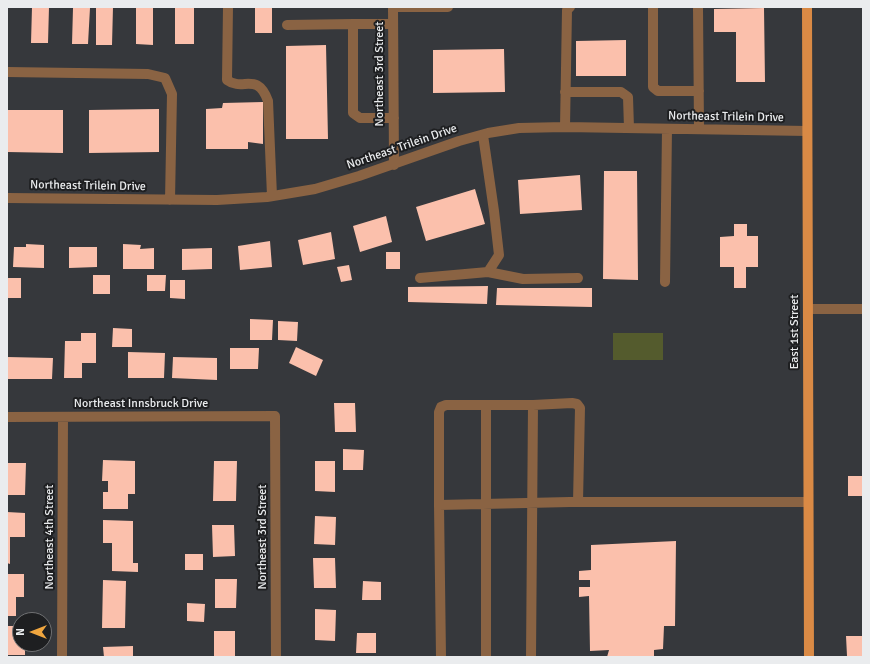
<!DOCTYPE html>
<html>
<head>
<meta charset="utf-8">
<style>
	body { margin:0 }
	#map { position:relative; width:870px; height:664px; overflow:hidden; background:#36383c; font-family:Signika,sans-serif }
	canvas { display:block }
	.frame { position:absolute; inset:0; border:8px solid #eaecee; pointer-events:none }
	.north { position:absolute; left:12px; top:612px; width:40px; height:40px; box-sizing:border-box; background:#1e1f21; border:1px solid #707173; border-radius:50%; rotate:270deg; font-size:11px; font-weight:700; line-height:16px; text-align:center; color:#eaecee }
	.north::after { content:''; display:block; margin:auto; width:14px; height:18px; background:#f0a63f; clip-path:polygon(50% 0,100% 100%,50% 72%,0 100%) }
</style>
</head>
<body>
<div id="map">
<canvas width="870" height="664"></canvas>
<div class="frame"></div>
<div class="north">N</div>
</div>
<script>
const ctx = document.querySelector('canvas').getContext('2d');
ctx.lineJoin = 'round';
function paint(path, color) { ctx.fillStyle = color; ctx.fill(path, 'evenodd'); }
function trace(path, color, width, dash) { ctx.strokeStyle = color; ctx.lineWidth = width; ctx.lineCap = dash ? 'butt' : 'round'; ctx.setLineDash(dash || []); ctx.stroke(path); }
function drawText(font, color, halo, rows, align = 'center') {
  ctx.font = font + ' Signika,sans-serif'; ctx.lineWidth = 4; ctx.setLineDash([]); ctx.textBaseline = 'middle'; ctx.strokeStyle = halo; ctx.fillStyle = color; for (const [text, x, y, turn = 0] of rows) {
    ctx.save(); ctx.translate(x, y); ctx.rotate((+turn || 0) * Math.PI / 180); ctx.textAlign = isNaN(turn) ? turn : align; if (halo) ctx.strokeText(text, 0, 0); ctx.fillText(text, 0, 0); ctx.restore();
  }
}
paint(new Path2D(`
	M613,333h50v27h-50z`), '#545b2d');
paint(new Path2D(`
	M32,7h17l-1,36h-17z
	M96,7h17l-1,38h-16z
	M136,7h17v38l-17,-1z
	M175,7h19v37h-19z
	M255,7h17v26h-17z
	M73,8h17l-2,36h-16z
	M764,8l1,74h-29v-50h-22v-23z
	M626,40v36h-50v-35z
	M326,45l2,94h-42v-93z
	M504,49l1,43 -72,1v-43z
	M263,102v42l-15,-2v7h-42v-40l16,-1 1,-5z
	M159,109v43l-70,1v-43z
	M7,110h56v43l-56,-1z
	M604,171h33l1,109 -35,-1z
	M580,175l2,35 -62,4 -2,-34z
	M475,189l10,35 -59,17 -10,-34z
	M386,216l6,26 -32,10 -7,-26z
	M734,224h13v12h11v31h-12v21h-12v-21h-14v-30l14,-1z
	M331,232l4,27 -32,6 -5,-25z
	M270,241l2,26 -32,3 -2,-24z
	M26,244l18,1v23l-31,-1 1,-20h12z
	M123,244l18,1 -1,4 14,-1v21h-31z
	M69,247h28v20l-28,1z
	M212,248v21l-30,1v-21z
	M386,252h14v17h-14z
	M349,265l3,15 -11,2 -4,-15z
	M93,275h17v19h-17z
	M147,275h19l-1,16h-18z
	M7,278h14v20h-14z
	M170,280h15v19l-15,-1z
	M488,286l-1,18 -79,-2v-15z
	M497,288h95v19l-96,-2z
	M250,319l23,1 -1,20h-22z
	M278,321l20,1 -1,19 -19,-1z
	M113,328l19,1v18h-20z
	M81,333h15v30h-14v15h-18l1,-37h16z
	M296,347l27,13 -7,16 -27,-13z
	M230,348h29l-1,21h-28z
	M128,352l37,1 -1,25h-36z
	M7,357l46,1 -1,21h-45z
	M173,357l44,1v22l-45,-2z
	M334,403h21l1,29h-21z
	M343,449l21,1 -1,20h-20z
	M103,460l32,1v33h-7v15h-25v-17h5v-11h-6z
	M214,461h23l-1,40h-23z
	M315,461h20v31l-20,-1z
	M7,463h19l-1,32h-18z
	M848,476h15v20h-15z
	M7,512l18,1v24h-15v27l-3,-1z
	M315,516l21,1 -1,28 -21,-1z
	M103,520l30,1v42h5v9l-26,-1v-28h-9z
	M212,525h22l1,31 -22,1z
	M676,541l-1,85h-11l-1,23 -9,1v7h-47l2,-7 -19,1 -1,-55 -10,1v-10h11v-7h-11v-9l12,-1v-25z
	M185,554h18v16h-18z
	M313,558h22l1,30h-22z
	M7,574h17v23h-8v19h-9z
	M215,579h22l-1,29h-21z
	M103,580l23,1 -1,47h-23z
	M363,581l18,1v18h-19z
	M187,603l18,1 -1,18 -17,-1z
	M315,609l21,1 -1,31 -20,-1z
	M7,626h13v18h5v11h-18z
	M214,631h21v26h-21z
	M357,633h19v20h-20z
	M846,636h17v20h-16z
	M133,646v11h-29l-1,-10z`), '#fbc0ac');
trace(new Path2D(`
	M228,7l-1,73c16,12 30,-9 41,21l4,95
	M393,7l1,158
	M393,7h55
	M653,7v80l5,4h41
	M698,7l1,122
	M393,24h-40v89l7,5h34
	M287,25l66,-1
	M7,72l141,2 17,4 7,16 -2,106
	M565,92h56l7,5 1,31
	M565,127l2,-117 3,-3
	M7,198l210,2 50,-3 48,-8 44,-13 100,-35 29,-8 31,-5 46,-1 242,4
	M488,272l35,7 55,-1
	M420,278l68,-6 11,-17 -5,-44 -11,-76
	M665,282l2,-153
	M808,309h55
	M486,405v252
	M533,405l39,-2 5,1 3,4 -2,94
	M7,417l268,-1 1,241
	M439,505v-93l2,-5 5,-2h87l-2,252
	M62,657l1,-240
	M441,657l-2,-152 131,-3h238`), '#8a6343', 10);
trace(new Path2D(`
	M807,7l2,650`), '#da8a45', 10);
drawText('12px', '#eaecee', '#1e1f21', [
	["Northeast 3rd Street",380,74,-90],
	["Northeast Trilein Drive",726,117,1],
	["Northeast Trilein Drive",402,147,-19],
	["Northeast Trilein Drive",88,186,1],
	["East 1st Street",795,332,-90],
	["Northeast Innsbruck Drive",141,404],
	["Northeast 4th Street",50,537,-90],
	["Northeast 3rd Street",263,537,-90]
]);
</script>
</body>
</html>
